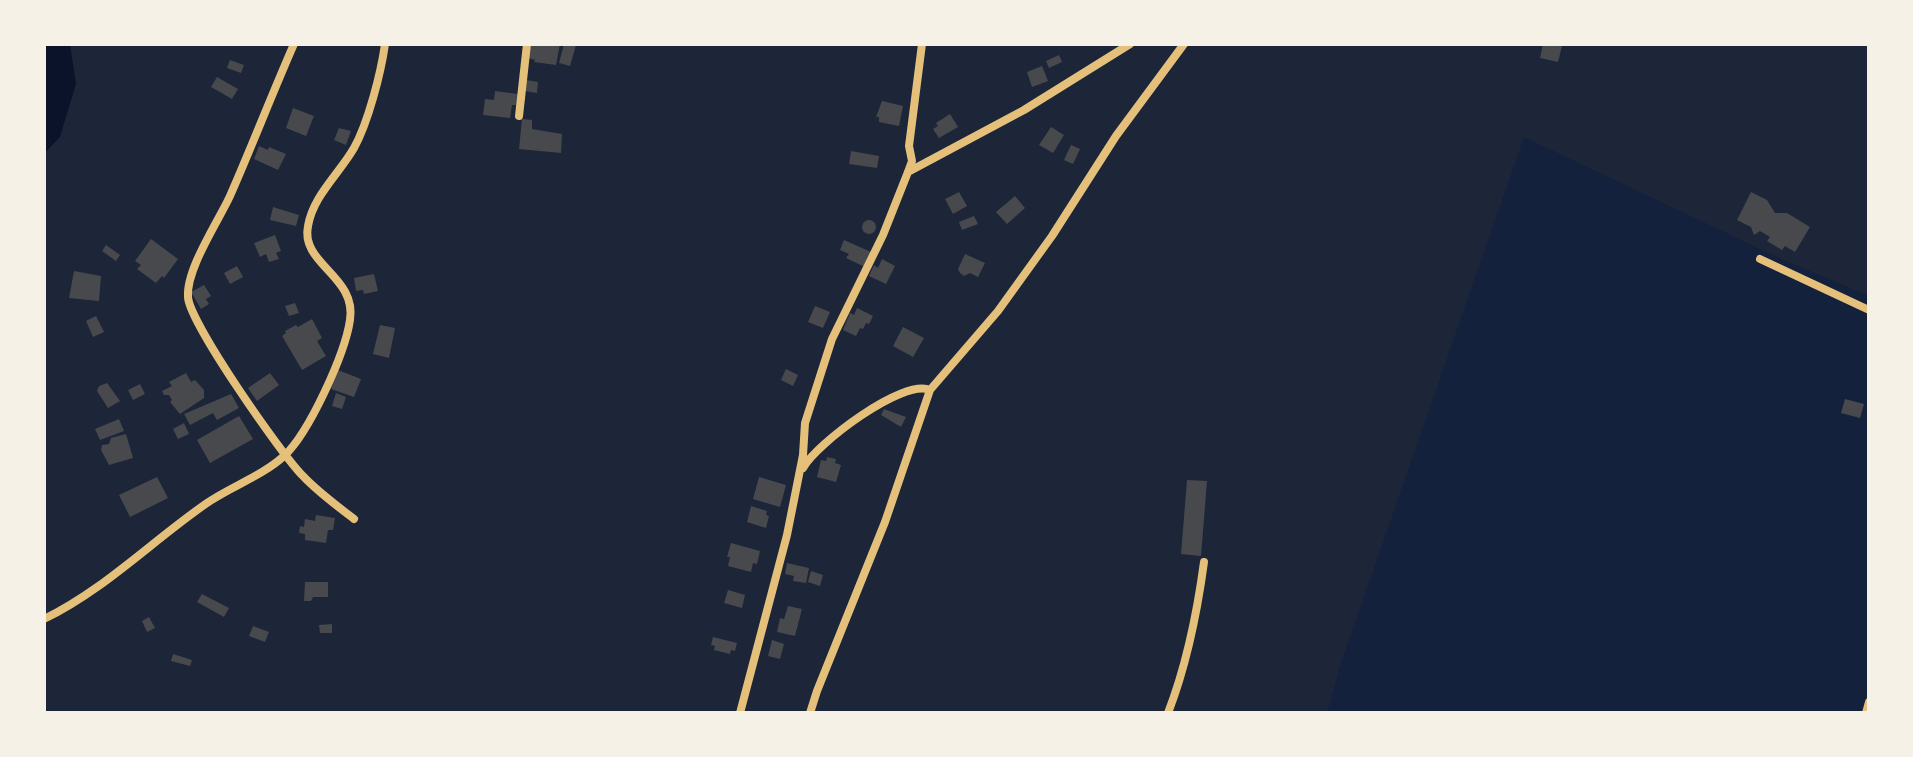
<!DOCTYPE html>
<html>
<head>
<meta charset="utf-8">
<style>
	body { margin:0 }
	#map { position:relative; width:1913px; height:757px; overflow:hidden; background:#14213d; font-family:"Crimson Pro",serif }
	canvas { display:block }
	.frame { position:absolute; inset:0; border:46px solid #f6f1e7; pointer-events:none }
</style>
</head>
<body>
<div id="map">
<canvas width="1913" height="757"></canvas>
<div class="frame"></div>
</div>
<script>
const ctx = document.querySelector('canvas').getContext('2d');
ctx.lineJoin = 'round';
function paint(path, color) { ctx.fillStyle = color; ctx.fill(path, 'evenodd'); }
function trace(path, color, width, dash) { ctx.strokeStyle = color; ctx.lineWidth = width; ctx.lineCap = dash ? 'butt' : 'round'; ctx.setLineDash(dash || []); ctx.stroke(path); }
paint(new Path2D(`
	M44,44h1825v252l-92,-39 -253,-120 -183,526 -14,50h-1283z`), '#1d2539');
paint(new Path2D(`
	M44,44h26l6,40 -16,53 -16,17z`), '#0b132b');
paint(new Path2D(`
	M531,44h29l-4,21 -22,-3 1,-2 -7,-2z
	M564,44l12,1 -6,21 -11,-3z
	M1543,44l19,2 -4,16 -18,-4z
	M1059,55l3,7 -13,6 -3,-7z
	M230,60l14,5 -3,8 -14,-5z
	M1042,66l6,15 -16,6 -5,-15z
	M217,77l21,12 -6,10 -21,-12z
	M526,80l12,2 -1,11 -12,-2z
	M495,91l23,3 -2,11h-4l-2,13 -27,-3 2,-16 9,1z
	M882,101l21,5 -4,20 -20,-4v-5h-3z
	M293,108l21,8 -8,20 -20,-8z
	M950,114l8,13 -19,11 -6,-9 5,-3 -2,-3z
	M522,119l10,1v9l30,5 -1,19 -42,-4z
	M1051,127l13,8 -11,18 -14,-8z
	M339,128l12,3 -5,14 -12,-5z
	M1071,145l9,4 -7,15 -9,-4z
	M259,146l9,4 1,-3 17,7 -8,16 -24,-11z
	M851,151l28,5 -2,12 -28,-4z
	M959,192l8,14 -14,8 -8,-15z
	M1751,192l16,8 8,13h12l23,14 -15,25 -10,-6 -3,4 -15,-9 3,-4 -10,-6 -6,4 -3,-8 -14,-7z
	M1015,196l10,12 -18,16 -11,-12z
	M273,207l26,8 -3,11 -26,-6z
	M974,216l4,8 -16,6 -3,-8z
	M862 227a7 7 0 1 1 14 0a7 7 0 1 1-14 0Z
	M275,235l6,16 -5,2 3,6 -10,3 -3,-8 -6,3 -6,-14z
	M151,239l27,20 -14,19 -2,-2 -6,7 -19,-14 4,-4 -6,-4z
	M844,240l27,12 -6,15 -19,-9 3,-4 -9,-4z
	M106,245l14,10 -4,6 -14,-10z
	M965,254l20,9 -7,14 -8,-4 -6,3 -4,-3 -2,-4z
	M882,259l13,7 -9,18 -17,-8 5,-11 4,3z
	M237,266l6,11 -13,7 -6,-11z
	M74,271l27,5 -2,25 -30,-3z
	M374,274l4,17 -14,3 -1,-4 -7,1 -2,-13z
	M204,285l7,11 -5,3 3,5 -8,5 -10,-17z
	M295,303l4,10 -10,3 -4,-10z
	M815,306l15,6 -7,16 -15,-6z
	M857,308l16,8 -4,8 -3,-1 -3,6 -3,-1 -4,8 -13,-6 7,-17 4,2z
	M96,316l8,16 -11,5 -7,-16z
	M312,319l10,19 -5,3 9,15 -24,14 -20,-34 4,-3 -1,-2 11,-6 2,2z
	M380,325l15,3 -6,30 -16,-4z
	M903,327l21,11 -11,19 -20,-11z
	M786,369l12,6 -5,11 -12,-6z
	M338,370l23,9 -7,18 -23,-8z
	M186,373l5,9 4,-2 9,10v8l-24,16 -10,-12 2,-2 -3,-5h-5l-2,-4 10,-5 -3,-4z
	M270,373l9,12 -22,16 -9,-13z
	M107,383l13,18 -12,7 -11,-17 2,-5z
	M140,384l5,10 -12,6 -5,-10z
	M336,393l10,4 -4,12 -10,-3z
	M231,394l8,14 -22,12 -4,-7 -23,12 -6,-11z
	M1845,399l19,5 -4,14 -19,-5z
	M884,409l22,8 -5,10 -20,-12z
	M239,416l14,23 -43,24 -13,-23z
	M119,419l5,12 -24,9 -5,-11z
	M184,423l5,11 -11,5 -5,-10z
	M126,434l7,24 -24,7 -8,-15 1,-5 7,-1 2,-6z
	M827,457l9,2 -1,4 6,2 -5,17 -19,-5 4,-17 5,1z
	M157,477l11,21 -38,19 -11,-22z
	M759,477l27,8 -6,22 -27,-8z
	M1187,480l20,1 -6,75 -20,-2z
	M751,506l16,5 -1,4 3,1 -3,12 -19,-6z
	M316,515l19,3 -2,12h-5l-2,13 -21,-3v-6l-6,-1 1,-7 4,1 1,-8 10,2z
	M731,543l29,8 -3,13 -4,-1 -2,9 -23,-6 2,-9h-3z
	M787,563l22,5 -3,15 -13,-2 1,-5 -9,-2z
	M811,571l12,4 -3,11 -12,-4z
	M305,582h23v15h-15l-2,4h-7z
	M728,590l17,5 -3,13 -18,-5z
	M202,594l27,14 -5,9 -27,-15z
	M788,606l14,3 -7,27 -18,-4 3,-14 4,1z
	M149,617l6,11 -8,4 -5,-11z
	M332,624v9h-12l-1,-8z
	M253,626l16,6 -4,10 -16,-6z
	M713,637l24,6 -2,8 -4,-1 -1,4 -16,-4 1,-4 -4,-1z
	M772,640l12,4 -4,15 -12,-3z
	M173,654l19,6 -2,6 -19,-5z`), '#48494c');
trace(new Path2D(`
	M294,44c-22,50 -42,102 -64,152 -12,26 -44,73 -42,101 1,25 93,157 115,179 15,16 33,29 51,43
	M519,116l8,-72
	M908,172l116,-62 106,-66
	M1760,259l109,51
	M803,468c13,-24 100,-90 127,-78
	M44,619c60,-29 108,-78 163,-116 25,-17 55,-27 77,-47 25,-23 61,-102 66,-136 7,-44 -50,-56 -42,-94 5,-30 31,-52 46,-78 14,-25 27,-75 31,-104
	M740,713l47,-178 16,-80 2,-32 27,-84 51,-104 25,-63 4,-11 -3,-15 13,-102
	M810,713l7,-22 68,-169 45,-132 68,-79 54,-75 64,-100 68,-92
	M1168,713c19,-49 29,-99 36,-151
	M1866,713l3,-11`), '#e5c07b', 8);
</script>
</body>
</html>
